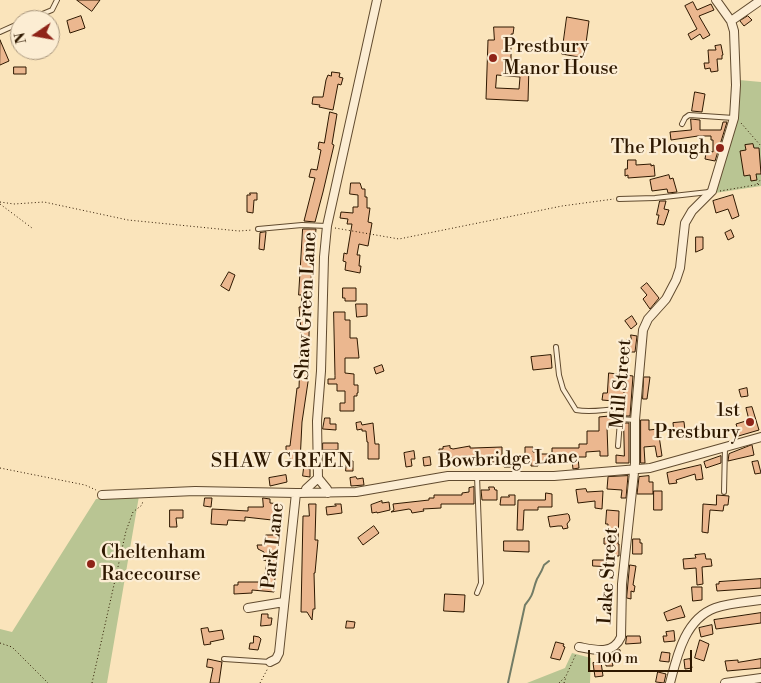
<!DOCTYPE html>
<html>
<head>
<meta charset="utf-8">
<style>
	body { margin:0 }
	#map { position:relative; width:761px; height:683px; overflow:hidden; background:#fae4bb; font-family:"Libre Bodoni",serif }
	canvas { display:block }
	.north { position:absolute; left:10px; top:10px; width:50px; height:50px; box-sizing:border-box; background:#fcedd3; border:1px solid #aa987f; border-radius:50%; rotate:258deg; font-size:14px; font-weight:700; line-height:20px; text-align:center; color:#2e1800 }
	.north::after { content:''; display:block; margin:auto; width:18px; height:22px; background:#8f2418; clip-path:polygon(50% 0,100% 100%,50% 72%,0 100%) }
	.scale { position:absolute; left:588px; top:650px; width:104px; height:22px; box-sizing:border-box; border:2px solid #2e1800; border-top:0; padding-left:6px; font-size:15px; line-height:18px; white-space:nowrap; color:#2e1800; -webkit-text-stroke:4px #fcedd3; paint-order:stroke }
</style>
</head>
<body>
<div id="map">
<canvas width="761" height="683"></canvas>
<div class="north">N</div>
<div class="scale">100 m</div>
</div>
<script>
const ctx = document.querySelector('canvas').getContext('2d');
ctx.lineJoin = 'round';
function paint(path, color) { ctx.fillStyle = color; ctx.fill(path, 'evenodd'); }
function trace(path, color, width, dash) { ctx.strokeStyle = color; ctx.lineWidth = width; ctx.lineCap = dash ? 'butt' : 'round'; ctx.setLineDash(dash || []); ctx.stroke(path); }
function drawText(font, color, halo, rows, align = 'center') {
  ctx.font = font + ' "Libre Bodoni",serif'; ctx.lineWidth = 4.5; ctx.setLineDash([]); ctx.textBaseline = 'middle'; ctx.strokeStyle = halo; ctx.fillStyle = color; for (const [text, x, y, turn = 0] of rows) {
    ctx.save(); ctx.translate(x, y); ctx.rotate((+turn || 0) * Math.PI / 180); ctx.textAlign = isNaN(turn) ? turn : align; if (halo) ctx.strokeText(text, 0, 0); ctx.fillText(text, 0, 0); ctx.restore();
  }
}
paint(new Path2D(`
	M739,80l22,2v104l-46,7 24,-79z
	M139,496l-32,187h-107v-54l12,3 84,-133z
	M572,653l19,5 -1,25h-63l38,-15z`), '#b9c593');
trace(new Path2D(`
	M508,683l17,-78c10,-12 7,-14 12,-26 3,-5 5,-8 7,-14l5,-4`), '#727c66', 2);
const building = new Path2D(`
	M77,0h23l-8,11z
	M693,2l4,8 14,-6 3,6 -15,6 11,19 -7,4 -3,-5 -9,6 -3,-6 9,-5 -12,-23z
	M81,16l4,12 -15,5 -3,-12z
	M748,16l4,4 -8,6 -4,-5z
	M567,17l22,4 -5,37 -22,-4z
	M494,27h20l-1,7h-2v31h18l-1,36 -42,-2 2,-59h6zM497,75l23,2 -1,12 -23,-1z
	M0,40l9,21 -9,4z
	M721,45l2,10h-1v4h-5l1,12 -7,1 -1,-4 -5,1 -1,-6h5l-1,-13h8l-1,-4z
	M14,67h12v7h-12z
	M332,72l8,1 -1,4 4,1 -2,7 -3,-1 -5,26 -14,-3 1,-2 -8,-1 1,-7h10l3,-17 2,-5 3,1z
	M695,92l10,2 -3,18 -10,-1z
	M330,112l7,2 -5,30 2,1 -11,47 -8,30 -11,-1 11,-43 -6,-1 2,-8 6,1 4,-20 -3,-1 1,-7 5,1z
	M691,119l9,1v10h21l2,-8h4l-12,39 -10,-2 1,-6 3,1 1,-3 3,1v-12h-2v-4h-13l-27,4 -1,-8 21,-2z
	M753,144l1,4h5l2,26h-5l1,6 -6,1 -1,-6 -6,1 -4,-25 6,-1 -1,-5z
	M628,160h8v5l15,-1v2l3,-1 1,11 -27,2v-3l-3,1v-7h2z
	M669,175l1,4 3,-1 4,14 -9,1 -1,-4 -15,2 -2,-11z
	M351,183h9l2,6h3v8h2v11h3l-2,14 4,1 -4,23 -9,-2 -2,11h3l-1,11h2l-1,7 -15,-3 1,-8 -3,-1 1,-8 3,1 5,-30h-5l1,-5 -8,-1 1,-6 12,1v-6h5v-12l-8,-1z
	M250,193h7v7h-3l-1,13 -6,-1v-17h3z
	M733,195l6,21 -7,3 -4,-10 -12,4 -3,-12z
	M660,201h6l-2,8 5,1 -5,15 -7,-1 2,-9h-2z
	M303,229h13l-6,60 -2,93 -6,40 -2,40 -10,-1v-8h-4v-7h4l7,-58h2l2,-58 -2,-23h2l1,-12h-3z
	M731,230l3,7 -6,3 -3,-7z
	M266,232l-2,18 -5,-1 1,-16z
	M696,237h7v12l-7,3z
	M229,272l6,3 -6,16 -8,-5z
	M647,283l12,15 -9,11 -7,-10 4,-4 -6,-7z
	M343,288h13v13h-11v-3h-2z
	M356,304h11v12l-10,1z
	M334,312h11v8h5v18h7l2,20h-14v15l9,1v11h4v8h-1v3h-3v15h-14v-8h5v-12h-8v-7h-9v-5h7v-3z
	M632,316l5,8 -6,5 -6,-8z
	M631,335l6,1 -2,16h-10l1,-12h5z
	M551,355l1,13 -19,2 -2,-13z
	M382,365l2,6 -8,3 -2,-6z
	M609,373l24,3 -3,40h-6l2,-14 -24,-2 1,-7h4z
	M644,377h6l-3,22h-4z
	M747,388l1,8 -7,1 -2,-7z
	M752,407l7,23 -24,7 -1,-6 4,-1 -2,-6 13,-4 -3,-12z
	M609,414h8l-1,13h-9l1,29h-8v-5l-14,1v5h-8l1,11 -6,1 -1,-9h-16v4h-18v2h-7v-10h-6v-9h8v5h5v2h14v-6h27v-4h8v-13h12v-14l10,-1z
	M325,418h5v6h6v6l-13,-1z
	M641,420h8v10l9,-1 4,27 -5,1 -2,-11 -11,1 1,16h-4z
	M361,422l1,3 11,-2 2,21h4v15h-11v-17h-1l-1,-11h-4v-2l-5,1 -1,-7z
	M684,422l1,8 -11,2 -1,-9z
	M624,423h5v40h-13v-8l8,1z
	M323,443h15v7h-15z
	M752,445l2,10 -26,6 1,-7z
	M450,446v2l3,1 17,-3v2h3l29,-1v10h13v10h-11v-5h-36l-1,-6 -20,2v4l-7,1 -1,-14h4v-2z
	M414,451l1,8h-4l1,7 -6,1 -2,-14z
	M721,456v7l-15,5 -2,-6z
	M430,457l1,8 -7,1 -1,-8z
	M347,460l6,1v10h-7z
	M758,461l3,12 -6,1 -3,-12z
	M701,465l2,14 -7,1 -1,-6 -19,6 1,3 -8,1 -2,-11z
	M304,468l6,1v8l-7,-1z
	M286,475l1,7 -17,4 -1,-8z
	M628,476l-2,22h-5l1,-8 -15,-1 1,-12z
	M649,476v6h4v12h-16l2,-17z
	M356,477l1,2 6,-1 1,7 -13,1 -1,-8z
	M474,487v17h-33v4l-18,1 1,2 -12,2 -1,-3 -2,-1 -18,3 3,-2 -1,-6 36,-4v-2h5v-3h28v-2l7,-1v-4z
	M489,487h5l1,3h2v10h-15l-1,-10h8z
	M586,489l1,3 16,-1 -1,18 -7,-1v-7l-17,2 -2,-13z
	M654,491h8v19h-8z
	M546,493l6,1v13h-14v3h-14l-1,20h-6l1,-30h27z
	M509,495h6v10h-15l1,-8h8z
	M717,495l12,1 -1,9h-4l-1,6 -13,-1 -2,23 -6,-1 1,-28 13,1z
	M205,498h7l-1,9 -7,-1z
	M263,498l7,1v4l10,1v5h2l-1,12 -36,-4v4l-17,-1 -1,5 -16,-1 1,-15 36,2v-4h15z
	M382,501v2l7,-1 1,8 -13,3v-1l-5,1 -1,-8z
	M309,504h7l-1,36h3l-3,33h-1l1,36h-2l-1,11 -5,-8h-6l2,-96h6z
	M335,504h6l1,9 -15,2 -1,-8 10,-1z
	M170,510h13v8h-7l1,9h-7z
	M607,510l12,1 -1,33h1v12h-6v-11l-9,-1v-6h4v-14h-2z
	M568,514l1,1 1,5 -3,4 1,4 -5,1 -1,-3h-4l-8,1 -2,-10z
	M374,526l5,7 -16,12 -5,-7z
	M266,535h12l-4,57 -22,-2v3l-18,1v-9h4v-3h26l3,-21 -4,-1 1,-8 -6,-3 -1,-4h8z
	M633,539h7v4h2v11h-9z
	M504,541h25v11l-25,-1z
	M705,554l1,5h5l1,7 -10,1 1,17 -6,1 -1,-17 -12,1 -1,-10 13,-1 -1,-3z
	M593,560h21v7l-21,-1z
	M630,565l6,1 -3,19 2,1 -1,6 -3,-1v8l-4,-1z
	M761,579v9l-44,3 -1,-7h3v-2z
	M692,587h10v13l-9,1z
	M445,594l20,1 -1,17 -20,-1z
	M681,606l4,11 -18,4 -3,-8z
	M761,613v10l-45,6 -2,-9z
	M262,614h6v4h4l-1,7 -10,1z
	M347,621l8,1 -1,6h-8z
	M712,625l1,9 -12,3 -2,-9z
	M208,628l1,4 13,-2 2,9 -14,3 1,2 -7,1 -3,-16z
	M674,631l1,10 -11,1 -1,-6h4l-1,-4z
	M254,636l5,1 2,2 -3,11 -9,-1 1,-6h3z
	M627,636h13l1,7 -15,1z
	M700,640l9,4 -5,17 -9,-3z
	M556,642l8,2 -1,2 2,1 -5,13 -9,-2z
	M620,650l1,6 -10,1 2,9h-7l-1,-11z
	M662,652l8,1 -1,9 -9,-1z
	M208,659l14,3 -3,21h-9l3,-15 -6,-1z
	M690,659l2,9 -7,1 -1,-9z
	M761,659v9l-34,3 -2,-10 13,-1v2z
	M601,662l2,14 -8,1 -2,-14z
	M658,672l8,2 -2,9 -8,-1z`);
paint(building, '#ebb78f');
trace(building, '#2e1800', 1);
const lane = new Path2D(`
	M28,20l24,-10 5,-10
	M0,32l20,-9
	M682,124l3,-6 4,-3 45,3
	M619,199l36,-1 54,-6
	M258,229l44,-4 25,1
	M556,347l3,28 4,14 13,21c17,3 28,-1 45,-1l-3,37
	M620,419l15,1
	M477,476l4,107 -4,10
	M724,492l1,-45
	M224,659l46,3`);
const street = new Path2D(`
	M731,21l30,-21
	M318,478l9,11 1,4
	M306,493v-4l12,-11 -1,-57 4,-50 3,-114 3,-31 50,-226
	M102,495l93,-4 101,2 60,-1 92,-16h106l96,-8 111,-31
	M248,608l36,-6
	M579,647c17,3 34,8 42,-10l1,-53 13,-121v-43l8,-90 5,-11 18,-20 10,-19 4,-12 5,-45 7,-12 20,-20 22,-73 2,-33 -2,-54 -3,-10 -15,-21
	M270,662l6,-3 3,-6 17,-160
	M670,683c7,-27 15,-64 45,-75 14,-5 31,-6 46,-8
	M725,683l36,-5`);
trace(lane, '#614b2f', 6);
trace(street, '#614b2f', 10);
trace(new Path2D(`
	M741,123l20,23
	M757,184l4,-5
	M720,191l41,-7
	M0,202l14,2 30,-2 84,18 111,11 13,-1
	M0,204l32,24
	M335,228l64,11 163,-33 52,-7
	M624,393l3,-30
	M0,468l85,17 11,5
	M0,643l12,4 36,36
	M92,683l34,-152 7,-19 9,-7 1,-5
	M260,683l8,-15
	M559,683l7,-7 10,-22
	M564,683l2,-6`), '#2e1800', 1, [1, 2.5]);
trace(lane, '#fcedd3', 4);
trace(street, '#fcedd3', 8);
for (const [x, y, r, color] of [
	[493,58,5,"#8f2418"],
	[720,148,5,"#8f2418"],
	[750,422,5,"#8f2418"],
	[91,564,5,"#8f2418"]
]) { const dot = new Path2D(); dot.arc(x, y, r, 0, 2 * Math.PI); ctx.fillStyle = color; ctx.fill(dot); trace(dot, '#fcedd3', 2); }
drawText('19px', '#2e1800', '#fcedd3', [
	["Prestbury",503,47],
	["Manor House",503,69],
	["The Plough",710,148,"right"],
	["1st",740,411,"right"],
	["Prestbury",740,433,"right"],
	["Cheltenham",101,553],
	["Racecourse",101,575]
], 'left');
drawText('19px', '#2e1800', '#fcedd3', [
	["Shaw Green Lane",307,306,-87],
	["Mill Street",622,384,-85],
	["Bowbridge Lane",508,460,-2],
	["Park Lane",274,546,-84],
	["Lake Street",609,576,-86]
]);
ctx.letterSpacing = '1px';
drawText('20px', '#2e1800', '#fcedd3', [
	["SHAW GREEN",282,462]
]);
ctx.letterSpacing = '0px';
</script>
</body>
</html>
